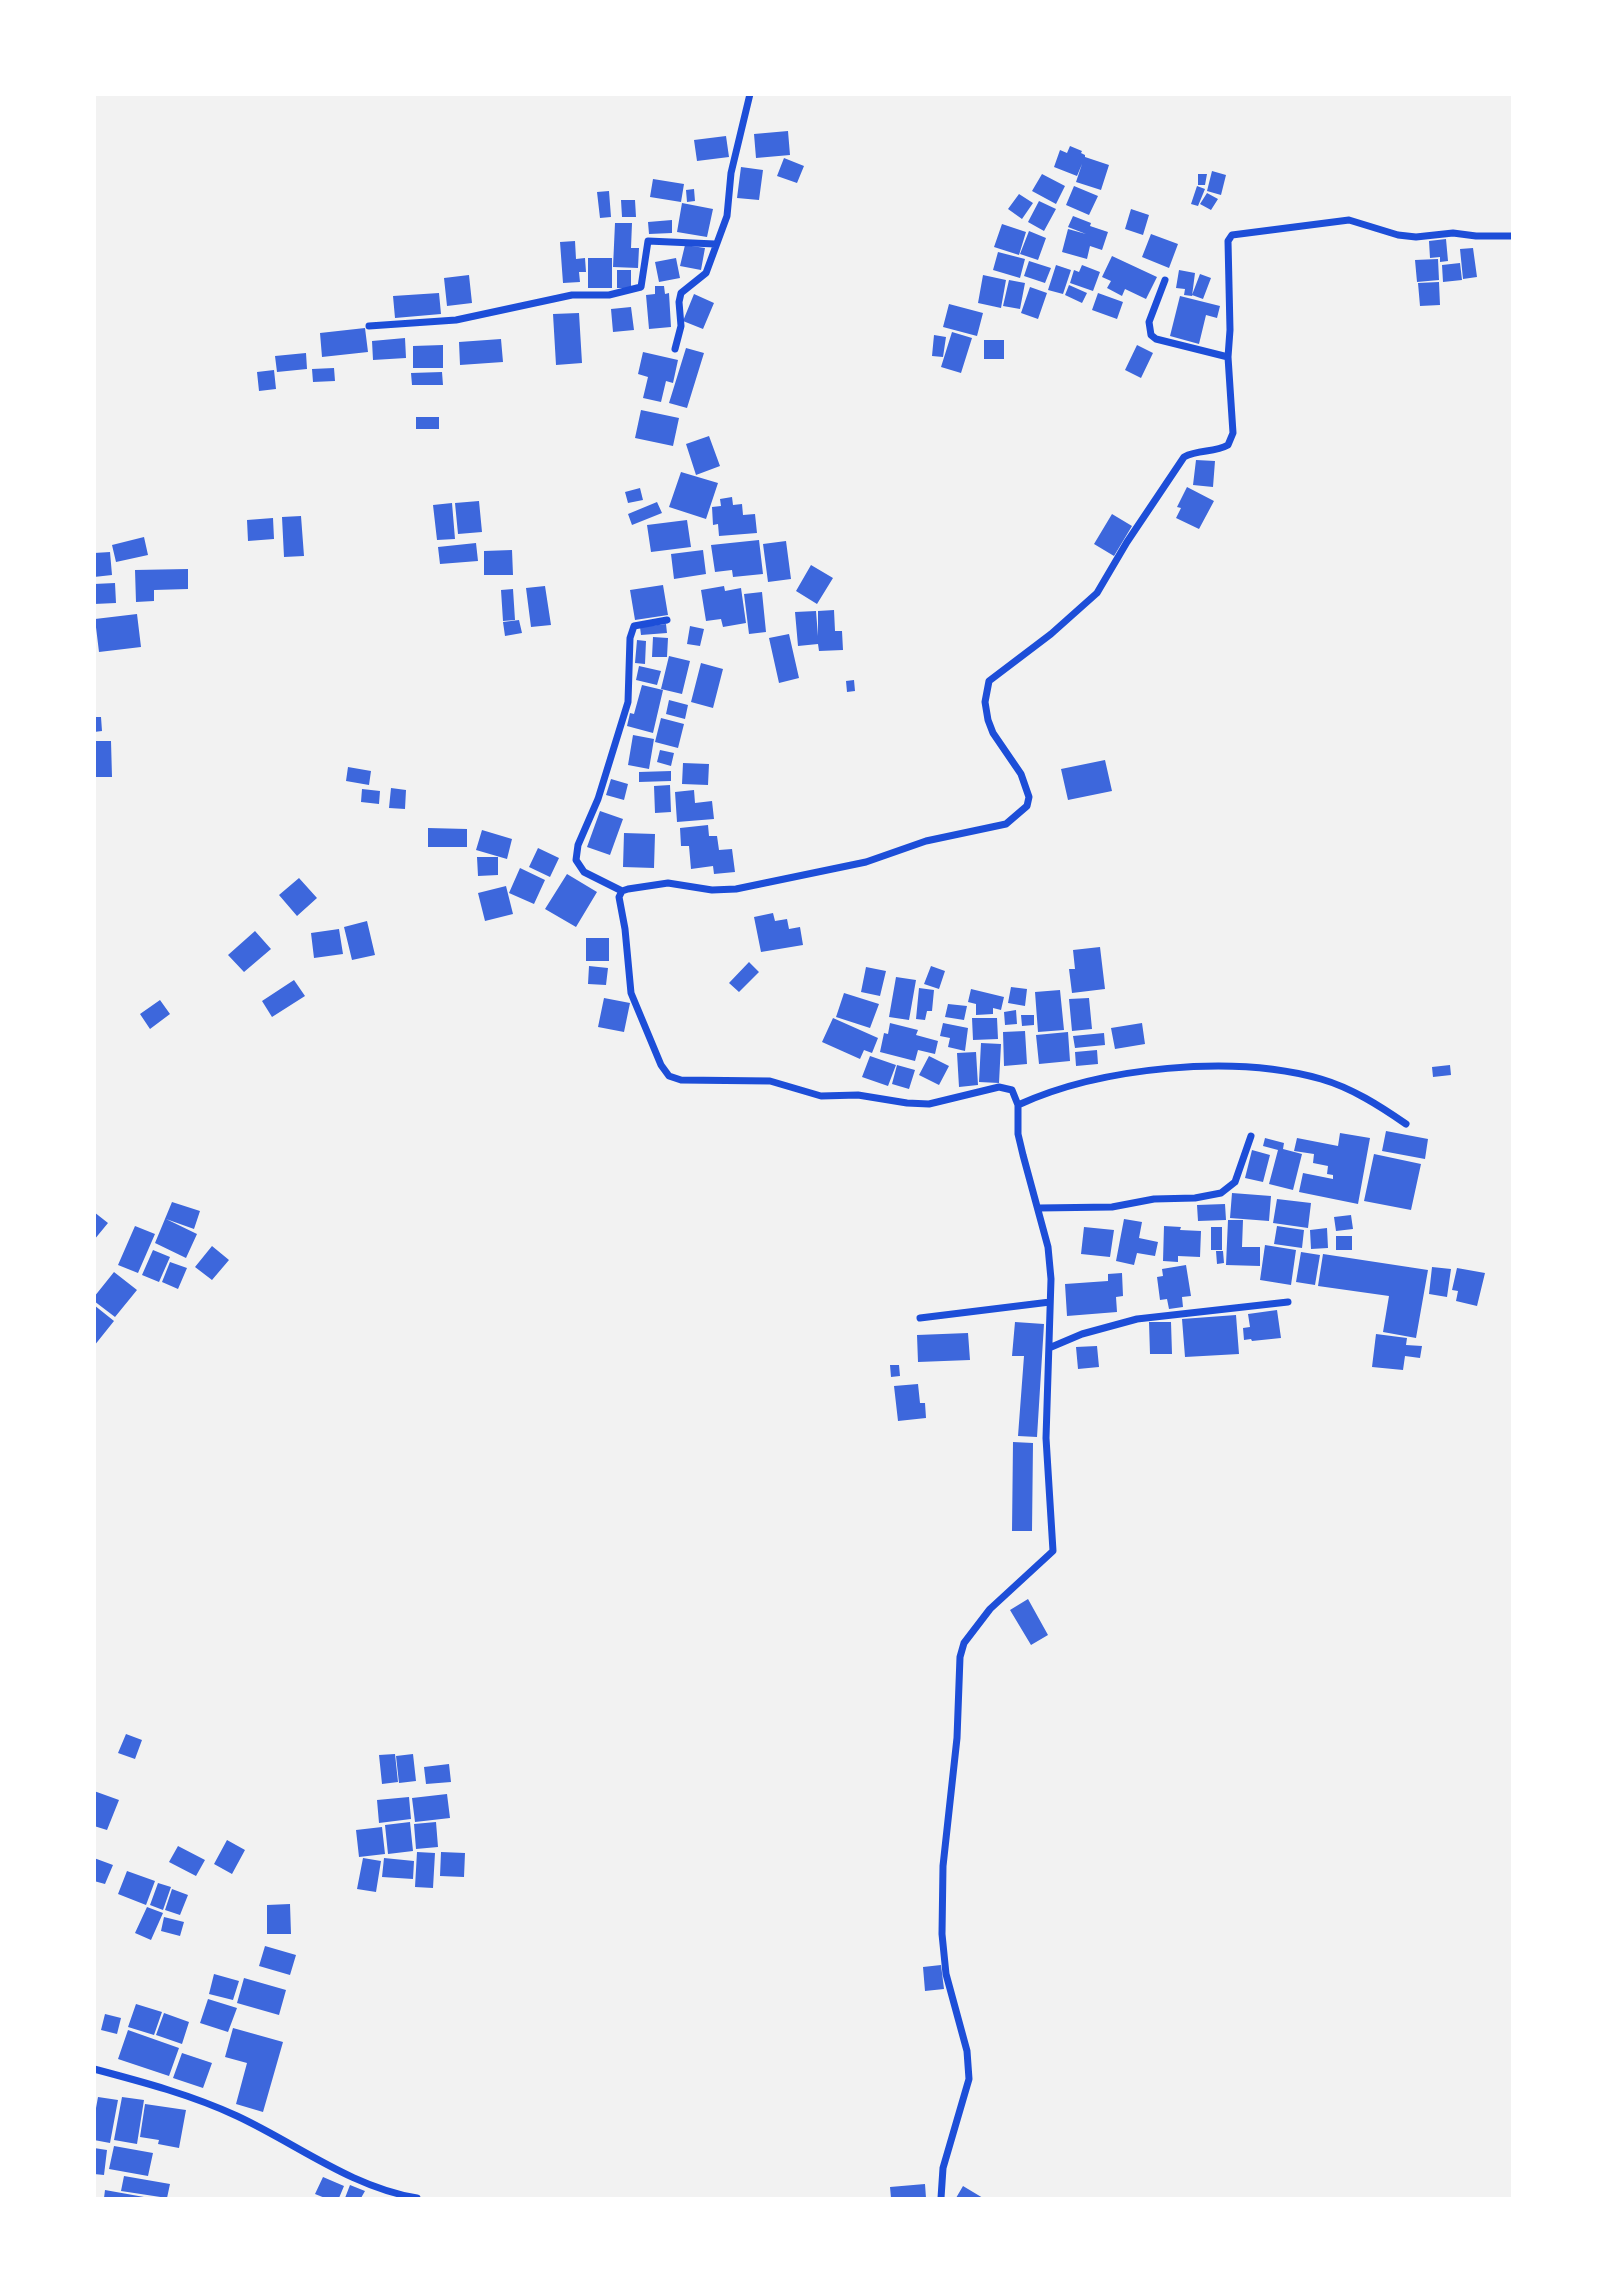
<!DOCTYPE html>
<html>
<head>
<meta charset="utf-8">
<style>
	body { margin:0 }
	#map { position:relative; width:1607px; height:2293px; overflow:hidden; background:#f2f2f2; font-family:"Varela Round",sans-serif }
	canvas { display:block }
	.frame { position:absolute; inset:0; border:96px solid #fff; pointer-events:none }
</style>
</head>
<body>
<div id="map">
<canvas width="1607" height="2293"></canvas>
<div class="frame"></div>
</div>
<script>
const ctx = document.querySelector('canvas').getContext('2d');
ctx.lineJoin = 'round';
function paint(path, color) { ctx.fillStyle = color; ctx.fill(path, 'evenodd'); }
function trace(path, color, width, dash) { ctx.strokeStyle = color; ctx.lineWidth = width; ctx.lineCap = dash ? 'butt' : 'round'; ctx.setLineDash(dash || []); ctx.stroke(path); }
paint(new Path2D(`
	M788,131l2,24 -34,3 -2,-24z
	M726,136l3,21 -32,4 -3,-21z
	M1070,146l12,5 -1,2 4,2v2l24,8 -8,25 -25,-8 6,-18 -5,12 -23,-9 6,-17 7,3z
	M784,158l20,8 -7,17 -20,-7z
	M741,167l22,3 -4,30 -22,-2z
	M1212,171l14,4 -5,20 -14,-4z
	M1042,174l23,12 -9,18 -24,-13z
	M1198,174h9l-2,11h-7z
	M653,179l31,5 -3,18 -31,-5z
	M1074,186l24,10 -9,19 -23,-10z
	M1197,186l8,3 -7,17 -7,-2z
	M694,189l1,12 -8,1 -1,-12z
	M609,191l2,26 -11,1 -3,-26z
	M1207,193l11,6 -7,11 -11,-6z
	M1019,194l14,9 -11,16 -14,-10z
	M621,200h14l1,17h-14z
	M1039,201l17,8 -12,22 -16,-9z
	M682,203l31,6 -6,28 -30,-5z
	M1131,209l18,6 -6,20 -18,-6z
	M1073,216l18,7 -1,3 18,6 -6,18 -12,-4 -3,13 -25,-7 6,-23 18,5 -18,-7z
	M672,220v13l-23,1 -1,-12z
	M615,223h17l-1,25h8l-1,20 -25,-1z
	M1002,224l24,8 -7,23 -25,-8z
	M1029,231l17,7 -8,22 -18,-6z
	M1151,234l27,10 -9,24 -27,-11z
	M1446,239l2,22 -8,1v-5l-10,1 -1,-17z
	M575,241l1,18 9,-1 1,14h-7l1,10 -17,1 -3,-41z
	M685,245l20,3 -4,22 -21,-4z
	M1473,248l4,29 -14,2 -3,-30z
	M998,252l27,7 -5,19 -27,-8z
	M1112,256l45,21 -11,22 -21,-10 -3,7 -15,-8 4,-7 -9,-4z
	M588,258h24v30h-24z
	M676,258l4,20 -21,4 -4,-20z
	M1438,259l1,21 -22,2 -2,-22z
	M1029,261l22,7 -6,15 -21,-7z
	M1460,263l2,17 -19,2 -1,-17z
	M1056,265l15,5 -8,24 -15,-4z
	M1082,265l18,7 -7,19 -23,-8 4,-13 5,2z
	M617,270h14v18h-14z
	M1179,270l16,3 -3,23 -8,-1 1,-6 -9,-1z
	M1200,274l11,4 -8,21 -11,-4z
	M469,275l3,28 -25,3 -3,-28z
	M983,275l23,5 -5,28 -23,-5z
	M1009,280l16,3 -5,26 -17,-3z
	M1439,282l1,23 -20,1 -2,-23z
	M1069,285l18,8 -5,10 -17,-8z
	M655,286h9l1,8 4,-1 2,34 -22,2 -3,-34 9,-1z
	M1030,287l17,6 -9,26 -17,-6z
	M439,293l2,21 -46,4 -2,-22z
	M1098,293l25,9 -6,17 -25,-9z
	M694,294l20,9 -11,26 -20,-8z
	M1180,296l40,10 -3,12 -11,-3 -7,29 -29,-8z
	M949,304l34,9 -6,23 -34,-9z
	M631,307l3,23 -21,2 -2,-23z
	M579,313l3,50 -26,2 -3,-51z
	M365,328l3,24 -46,5 -2,-24z
	M952,332l20,6 -11,35 -20,-6z
	M934,335l12,2 -3,20 -11,-1z
	M405,338l1,20 -33,2 -1,-19z
	M501,339l2,23 -43,3 -1,-23z
	M984,340h20v19h-20z
	M443,345v23h-30v-22z
	M1137,345l16,8 -12,25 -16,-8z
	M686,348l18,5 -17,55 -18,-5z
	M643,352l35,8 -5,23 -7,-2 -5,21 -18,-4 5,-21 -10,-3z
	M306,353l1,16 -30,3 -2,-16z
	M334,368l1,13 -22,1 -1,-13z
	M274,370l2,19 -17,2 -2,-19z
	M442,372l1,13h-31l-1,-12z
	M641,410l38,8 -6,28 -38,-8z
	M416,417h23v12h-23z
	M709,436l11,30 -24,9 -10,-31z
	M1196,460l19,1 -2,26 -20,-2z
	M681,472l37,11 -12,36 -37,-12z
	M1187,487l27,14 -15,28 -23,-11 5,-10 -4,-1z
	M640,488l3,12 -15,3 -3,-11z
	M732,497l1,8 9,-1 1,11 12,-1 2,19 -38,3 -1,-12 -5,1 -1,-18 9,-1 -1,-7z
	M479,501l3,31 -24,2 -3,-31z
	M657,502l5,11 -30,12 -4,-11z
	M452,503l3,36 -18,1 -4,-35z
	M1112,514l20,12 -18,30 -20,-12z
	M301,516l3,40 -20,1 -2,-40z
	M273,518l1,21 -26,2 -1,-21z
	M687,520l4,27 -40,5 -4,-27z
	M144,537l4,18 -32,7 -4,-17z
	M759,540l4,34 -30,3 -1,-7 -17,2 -4,-27z
	M786,541l5,38 -23,3 -5,-38z
	M476,543l2,18 -38,3 -2,-17z
	M512,550l1,25h-29v-24z
	M703,550l3,24 -32,5 -3,-25z
	M110,552l2,23 -18,2v-24z
	M811,565l22,13 -16,26 -21,-13z
	M188,569v20l-34,1v11l-18,1 -1,-32z
	M115,583l1,20 -22,1v-20z
	M663,585l5,30 -33,5 -5,-30z
	M545,586l6,39 -20,2 -5,-39z
	M724,586l1,5 16,-3 5,35 -23,4 -2,-8 -15,2 -5,-31z
	M513,589l2,31 -12,1 -2,-31z
	M762,592l4,40 -17,2 -5,-40z
	M834,610l1,21h7l1,19 -24,1 -1,-7 -20,2 -3,-34 21,-1 2,25v-25z
	M137,614l4,33 -42,5 -4,-33z
	M519,620l3,13 -17,3 -2,-14z
	M666,624l1,9 -26,2 -1,-8z
	M690,626l14,3 -4,17 -13,-2z
	M789,634l10,44 -20,5 -10,-45z
	M653,637l15,1 -1,19h-15z
	M637,640l9,1 -1,23 -10,-1z
	M669,656l21,5 -8,33 -21,-5z
	M701,663l22,6 -10,39 -22,-6z
	M639,666l22,5 -4,14 -21,-5z
	M854,680l1,11 -8,1 -1,-11z
	M642,685l21,5 -10,43 -26,-7 3,-13 4,1z
	M669,700l19,5 -3,14 -19,-5z
	M94,717h7l1,14 -8,1z
	M661,718l23,6 -6,24 -23,-6z
	M633,735l21,4 -5,30 -21,-4z
	M94,741h17l1,36h-18z
	M660,750l14,3 -3,13 -14,-4z
	M1105,760l7,31 -44,9 -7,-31z
	M683,763l26,1 -1,21 -26,-1z
	M348,767l23,4 -2,14 -23,-4z
	M671,771v10l-32,1v-10z
	M611,779l17,5 -4,16 -18,-5z
	M670,785l1,27 -16,1 -1,-27z
	M391,788l15,2 -1,19 -16,-1z
	M362,789l18,2 -1,13 -18,-2z
	M694,790l1,13 17,-2 2,18 -37,3 -2,-30z
	M600,811l23,8 -13,36 -23,-8z
	M708,825l1,11h8l2,14 13,-1 3,23 -21,2 -1,-8 -22,3 -2,-23h-8l-1,-18z
	M428,828l39,1v18h-39z
	M482,830l30,9 -5,20 -31,-9z
	M624,833l31,1 -1,34 -31,-1z
	M538,848l21,10 -9,19 -21,-10z
	M477,857h21v18l-20,1z
	M520,868l25,12 -11,24 -25,-11z
	M567,874l30,18 -21,35 -31,-18z
	M299,878l18,20 -20,18 -18,-21z
	M506,886l7,28 -28,7 -7,-28z
	M773,913l2,8 12,-2 2,10 11,-2 3,18 -42,7 -7,-35z
	M367,921l8,34 -23,5 -8,-33z
	M339,929l4,25 -29,4 -3,-25z
	M255,931l16,18 -27,23 -16,-17z
	M586,938h23v23h-23z
	M1100,947l5,42 -33,4 -3,-24h6l-2,-19z
	M749,962l10,10 -20,20 -10,-9z
	M589,966l19,2 -2,17 -18,-1z
	M931,966l14,5 -6,18 -15,-5z
	M866,967l20,4 -6,25 -19,-4z
	M896,977l20,3 -7,40 -20,-3z
	M294,980l11,16 -33,21 -10,-16z
	M1011,987l16,2 -2,17 -17,-3z
	M919,988l15,2 -2,21h-5l-2,9 -9,-1z
	M971,989l33,8 -3,13 -8,-2v6l-17,1v-11l-8,-2z
	M1060,990l4,40 -26,2 -3,-40z
	M844,993l35,11 -9,24 -34,-11z
	M604,998l26,5 -6,29 -26,-5z
	M1089,998l3,31 -20,2 -3,-32z
	M160,1000l10,14 -20,15 -10,-15z
	M948,1004l19,2 -3,14 -19,-3z
	M1016,1010l1,14 -12,1 -1,-13z
	M1021,1015h13v10l-12,1z
	M833,1018l45,20 -6,15 -8,-3 -4,9 -38,-17z
	M972,1018h25l1,21 -25,1z
	M890,1023l28,7 -2,5 22,6 -3,13 -17,-4 -3,11 -35,-9 4,-19 4,1z
	M943,1023l25,5 -3,23 -17,-4 2,-9 -10,-2z
	M1142,1023l3,21 -30,5 -4,-21z
	M1025,1031l2,33 -23,2 -1,-34z
	M1068,1032l2,29 -31,3 -3,-29z
	M1104,1033l1,12 -30,3 -2,-12z
	M981,1043l20,1 -2,39 -20,-1z
	M1097,1050l1,14 -22,2 -1,-14z
	M976,1052l2,33 -19,2 -2,-34z
	M870,1056l26,9 -8,21 -26,-9z
	M929,1056l20,10 -10,19 -20,-10z
	M897,1065l18,5 -6,19 -17,-5z
	M1450,1065l1,10 -18,2 -1,-10z
	M1386,1131l42,8 -3,20 -43,-8z
	M1340,1133l30,5 -12,66 -59,-12 4,-19 30,6v-4l-6,-1 1,-8 -15,-3 1,-9 -20,-3 3,-13 41,8z
	M1265,1138l19,5 -1,6 19,5 -9,36 -24,-6 9,-34 -15,-4z
	M1252,1150l18,5 -7,27 -18,-4z
	M1374,1154l47,10 -10,46 -47,-9z
	M1232,1193l39,3 -2,25 -39,-3z
	M1277,1199l34,4 -3,25 -35,-5z
	M172,1202l28,9 -6,18 -28,-10 31,15 -11,24 -31,-15z
	M1225,1204l1,16 -28,1 -1,-16z
	M94,1212l14,11 -14,17z
	M1351,1215l2,14 -17,2 -2,-14z
	M1124,1219l18,3 -3,16 19,4 -3,14 -18,-3 -3,12 -18,-4z
	M1228,1220h15l-1,27h18v19l-34,-1z
	M135,1226l20,8 -17,39 -20,-8z
	M1164,1226l17,1 -1,3 21,1 -1,26 -22,-1v6l-15,-1z
	M1277,1226l27,4 -2,18 -28,-4z
	M1084,1227l30,3 -4,27 -29,-3z
	M1211,1227h11v23h-11z
	M1327,1228l1,20 -17,1 -1,-19z
	M1336,1236h16v14h-16z
	M1265,1245l31,5 -5,35 -31,-5z
	M212,1246l17,14 -17,20 -17,-13z
	M153,1250l17,7 -11,25 -17,-7z
	M1216,1251h7l1,12 -7,1z
	M1301,1252l19,3 -5,30 -19,-3z
	M1323,1254l105,16 -12,68 -33,-6 6,-36 -71,-10z
	M170,1262l17,6 -9,21 -16,-7z
	M1186,1265l5,31 -9,1 1,10 -14,2 -2,-10 -7,1 -3,-23 6,-1 -1,-7z
	M1432,1267l19,2 -4,28 -18,-3z
	M1457,1268l28,5 -8,33 -21,-5 2,-10 -6,-1z
	M114,1272l23,18 -22,27 -21,-16v-4z
	M1122,1273l1,23 -7,1 1,15 -50,4 -2,-32 43,-3v-7z
	M94,1305l20,16 -20,25z
	M1277,1310l4,28 -29,3 -1,-2 -7,1 -1,-12 7,-1 -2,-13z
	M1236,1315l3,39 -54,3 -3,-38z
	M1015,1322l29,2 -7,113 -19,-1 6,-80h-12z
	M1149,1322h22l1,32h-22z
	M968,1333l2,27 -52,2 -1,-27z
	M1376,1334l31,4 -1,7 16,1 -2,12 -15,-2 -2,14 -31,-3z
	M1097,1346l2,21 -21,2 -2,-22z
	M890,1365h9l1,11 -9,1z
	M918,1384l2,19h5l1,15 -28,3 -4,-35z
	M1013,1442l20,1 -1,88h-20z
	M1028,1599l20,36 -17,10 -21,-35z
	M126,1734l16,6 -7,19 -17,-6z
	M395,1754l3,28 -16,2 -3,-29z
	M413,1754l3,27 -17,2 -3,-27z
	M449,1764l2,18 -25,2 -2,-17z
	M94,1791l25,9 -12,30 -13,-4z
	M447,1794l3,24 -35,4 -3,-24z
	M409,1797l2,22 -32,4 -2,-23z
	M410,1822l3,29 -25,3 -3,-29z
	M436,1822l2,25 -22,2 -2,-25z
	M382,1827l3,27 -26,3 -3,-27z
	M227,1840l18,10 -13,24 -18,-10z
	M178,1846l27,14 -9,16 -27,-14z
	M417,1852l18,1 -2,35 -18,-1z
	M441,1852l24,1 -1,24 -24,-1z
	M94,1858l19,7 -8,19 -11,-3z
	M363,1858l18,3 -5,31 -19,-3z
	M384,1858l30,3 -1,18 -31,-2z
	M127,1871l28,10 -9,24 -28,-11z
	M158,1883l13,4 -8,23 -13,-5z
	M172,1889l16,6 -8,20 -15,-5z
	M290,1904l1,30h-24v-29z
	M147,1907l16,6 -12,27 -16,-7z
	M164,1917l20,5 -4,14 -19,-5z
	M265,1946l31,9 -6,20 -31,-9z
	M941,1965l3,24 -19,2 -2,-24z
	M214,1974l25,7 -6,19 -24,-6z
	M244,1978l42,12 -7,25 -42,-12z
	M208,1999l29,9 -9,24 -28,-9z
	M136,2004l26,8 -8,23 -26,-8z
	M164,2013l25,9 -7,22 -26,-9z
	M105,2014l16,4 -4,16 -16,-4z
	M233,2028l50,14 -20,70 -27,-8 11,-41 -22,-6z
	M128,2030l51,18 -10,28 -51,-17z
	M182,2053l30,10 -9,25 -30,-10z
	M98,2097l20,3 -8,43 -16,-3v-21z
	M122,2097l22,3 -7,44 -23,-4z
	M145,2104l41,6 -7,38 -21,-4 1,-4 -19,-3z
	M114,2146l39,7 -5,23 -39,-7z
	M94,2148l13,2 -3,25 -10,-1z
	M124,2176l46,8 -3,14 -46,-7z
	M323,2177l21,9 -5,12h-14l-10,-4z
	M925,2184l1,14h-35l-1,-11z
	M350,2185l15,6 -4,7h-16z
	M963,2186l20,12h-27z
	M105,2190l39,7v1h-40z`), '#3d67dc');
trace(new Path2D(`
	M1165,280l-16,42 2,13 5,4 72,18
	M369,326l87,-6 116,-25h37l32,-8 7,-46 67,3
	M675,349l6,-23 -2,-24 2,-9 25,-20 21,-57 4,-43 19,-79
	M622,891l-38,-19 -8,-12 2,-15 20,-46 30,-97 2,-64 4,-12 33,-6
	M1018,1105c83,-38 215,-51 303,-26 31,9 59,27 85,45
	M1039,1208l73,-1 42,-8 41,-1 26,-5 14,-11 16,-46
	M920,1318l130,-16
	M1049,1348l33,-14 55,-15 151,-17
	M94,2069c49,13 98,26 143,47 60,28 114,71 180,82
	M941,2198l2,-30 26,-89 -2,-28 -21,-77 -4,-40 1,-68 14,-128 3,-81 4,-14 26,-34 63,-58 -7,-113 5,-159 -3,-32 -25,-92 -5,-21v-29l-6,-15 -13,-3 -70,17 -22,-1 -49,-8 -37,1 -51,-15 -89,-1 -12,-4 -8,-11 -30,-72 -6,-64 -6,-32 3,-6 6,-2 40,-6 44,7 24,-1 130,-27 60,-21 80,-17 21,-18 2,-9 -8,-23 -28,-41 -5,-13 -3,-18 4,-21 62,-47 46,-41 30,-51 57,-85c15,-8 30,-4 44,-12l5,-12 -5,-76 2,-27 -2,-89 4,-6 117,-15 49,15 18,2 37,-4 23,3h36`), '#1d4ed8', 7);
</script>
</body>
</html>
